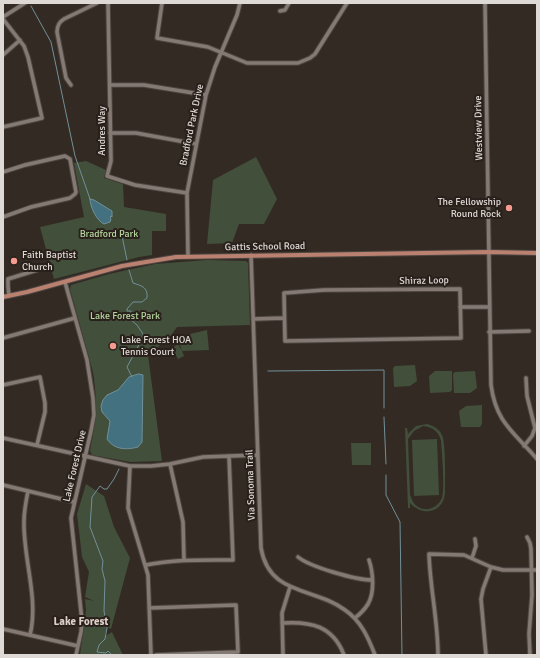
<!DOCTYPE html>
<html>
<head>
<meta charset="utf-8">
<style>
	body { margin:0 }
	#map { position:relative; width:540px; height:658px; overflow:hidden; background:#332a24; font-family:Signika,sans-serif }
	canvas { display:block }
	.frame { position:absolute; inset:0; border:4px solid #dfd9d5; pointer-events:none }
</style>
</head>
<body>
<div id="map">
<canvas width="540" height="658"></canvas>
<div class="frame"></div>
</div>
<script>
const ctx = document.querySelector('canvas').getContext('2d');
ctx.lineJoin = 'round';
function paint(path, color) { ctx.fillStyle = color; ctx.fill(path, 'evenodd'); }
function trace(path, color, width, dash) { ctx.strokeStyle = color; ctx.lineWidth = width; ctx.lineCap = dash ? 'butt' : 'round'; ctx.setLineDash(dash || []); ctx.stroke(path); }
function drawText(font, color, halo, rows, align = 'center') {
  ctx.font = font + ' Signika,sans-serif'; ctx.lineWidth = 4; ctx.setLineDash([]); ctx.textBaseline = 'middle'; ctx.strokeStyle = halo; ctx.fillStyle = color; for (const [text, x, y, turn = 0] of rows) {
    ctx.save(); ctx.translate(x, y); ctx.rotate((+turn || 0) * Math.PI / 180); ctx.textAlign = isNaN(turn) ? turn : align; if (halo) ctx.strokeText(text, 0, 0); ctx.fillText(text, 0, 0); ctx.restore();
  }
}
paint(new Path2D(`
	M256,157l21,42 -13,25h-25l-7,19 -25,1 6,-64z
	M86,161l20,9 -2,8 19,6 1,23 42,7v17h-14v24l-13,2 -85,22 -14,-52 44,-10 -10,-54z
	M207,260l39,1 2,2 2,62 -73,2 -7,10 -22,18 14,106 -31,1 -39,-7 -2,-4c6,-30 8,-48 3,-79l-23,-83 1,-4 38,-11 46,-10z
	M207,330l2,20 -27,1 2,5 -6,3 -6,-11 6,-4 4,7 -4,-12 12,-5z
	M415,365l2,16 -7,5 -16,1 -1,-19 2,-2z
	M435,371h17v19l-2,2 -20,1 -1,-17z
	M475,371l2,17 -7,5h-16l-1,-19 2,-2z
	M482,405v19l-2,3h-19l-2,-16 7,-5z
	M427,424c7,2 12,5 15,11 4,9 3,46 3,58 -2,20 -22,24 -35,10v5h-2l-3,-80h2l1,6 8,-8zM423,426c10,1 16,6 18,15 1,12 4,48 1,57 -3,7 -10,12 -18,11 -8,-1 -12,-7 -14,-15l-2,-55 6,-8z
	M437,439l2,56 -25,1 -2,-56z
	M351,443h20v22h-19z
	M86,484l18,12 10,31 16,31 -19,71 -4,-2 -2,9 7,-4 11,23h-43l6,-45 -1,-11 9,2 -9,-4 4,-25 -7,-15 -5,-43z`), '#424f3a');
const water = new Path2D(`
	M90,199l4,1 18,11v6l-1,-1 -1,1 1,2 -1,3 -6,2c-7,-3 -14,-17 -14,-25z
	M139,374l4,1 -1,67 -4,5c-11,3 -24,3 -31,-8l3,-18 -8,-9 -1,-6 2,-6 4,-5 11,-5 11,-13z`);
paint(water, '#43717f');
trace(water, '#729099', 1);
trace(new Path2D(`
	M31,6l20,36 24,114 15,43
	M118,229l4,7 5,24
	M129,270l4,13c9,3 15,4 14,15l-5,4h-9l-6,7v2h4l-1,8 7,6 6,9 -2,7 -14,26 5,10
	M268,371l116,-1v38
	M384,417l2,47
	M386,475v20l14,27 2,133
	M112,655l-4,-4 -2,2 -9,-1 2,-7 6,-6 2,-11 -3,-17 1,-30 -3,-12 1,-8 -13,-34 2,-30 8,-11 4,3h3l7,-10 5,-10`), '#729099', 1);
const minor = new Path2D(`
	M108,3l3,158 -4,15 28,9 52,8
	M162,3l-5,35 51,9 39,16h51l12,-5 5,-4 32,-51
	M485,3l6,382c5,38 23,47 46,74
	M280,11l5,-1 4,-7
	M3,17l22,-14
	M3,19l21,27 4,11 14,61 -39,9
	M3,55l17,-15
	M71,85l-5,-7 -9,-46c0,-6 2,-10 7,-13l33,-16
	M110,85h34l62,10
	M110,133h26l60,11
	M3,172l22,-7 40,-9 5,3 6,33 -1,2 -5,4 -39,9 -28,10
	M251,255l10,293c8,48 54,39 84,62 16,11 23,27 30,45
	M188,256l-1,-63 19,-98 9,-28 22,-52 3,-12
	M65,282l22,78 6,38 1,17 -3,16 -20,87 11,103 -1,11 -5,23
	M460,289l1,49 -176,3 -1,-48 40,-3z
	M9,296l-1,-10v-7l29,-9
	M460,307h29
	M253,319l31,-1
	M489,332l40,-1
	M3,338l72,-20
	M3,385l37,-8 5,26v9l-8,33
	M3,438l127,28h21l19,-2 33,-7 55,-2
	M524,446l8,-10 3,-8 -8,-32 -1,-18
	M170,464l13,58 1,38
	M130,466l-2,42 20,67 3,80
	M3,485l71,17
	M28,491c-2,10 -4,20 -4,30 -1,38 15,77 6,114
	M527,537l3,6 1,6 1,46 -3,39 1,21
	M298,557c12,10 58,23 74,23
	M472,558l4,-12 -1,-7
	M146,565c28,-6 58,-5 87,-5l-4,-104
	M149,608l87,-3 2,47 -82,3
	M355,618c5,-4 10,-9 13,-14 7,-12 5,-32 1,-44
	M282,623c29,-2 51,3 62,32
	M3,629l75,17
	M283,655l-1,-42 8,-26
	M438,655c0,-34 -8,-67 -9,-101l35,1 27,12 12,3h34
	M486,655l-5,-56 2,-10 8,-22`);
const major = new Path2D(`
	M3,297l24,-5 95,-26 54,-9 312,-5 49,1`);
trace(minor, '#4d4641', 5.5);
trace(major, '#4d4641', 6);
trace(minor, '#847a73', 3.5);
trace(major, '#ba8171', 4);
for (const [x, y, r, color] of [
	[509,208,4,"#f59c91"],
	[14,261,4,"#f59c91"],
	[113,346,4,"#f59c91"]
]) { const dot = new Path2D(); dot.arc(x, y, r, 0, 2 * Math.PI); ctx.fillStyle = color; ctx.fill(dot); trace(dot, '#29201b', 1.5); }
drawText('10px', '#dfd9d5', '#29201b', [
	["Bradford Park Drive",192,125,-78],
	["Westview Drive",479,128,-91],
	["Andres Way",102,131,-90],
	["Gattis School Road",265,247,-1],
	["Shiraz Loop",424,281,-1],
	["Lake Forest Drive",75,466,-77],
	["Via Sonoma Trail",251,485,-92]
]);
drawText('10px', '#dfd9d5', '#29201b', [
	["The Fellowship",501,202,"right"],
	["Round Rock",501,214,"right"],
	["Faith Baptist",22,255],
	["Church",22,267],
	["Lake Forest HOA",121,340],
	["Tennis Court",121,352]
], 'left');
drawText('10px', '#b5d79f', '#29201b', [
	["Bradford Park",109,234],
	["Lake Forest Park",125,316]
]);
drawText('bold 11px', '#dcd0c8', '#29201b', [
	["Lake Forest",81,622]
]);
</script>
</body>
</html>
